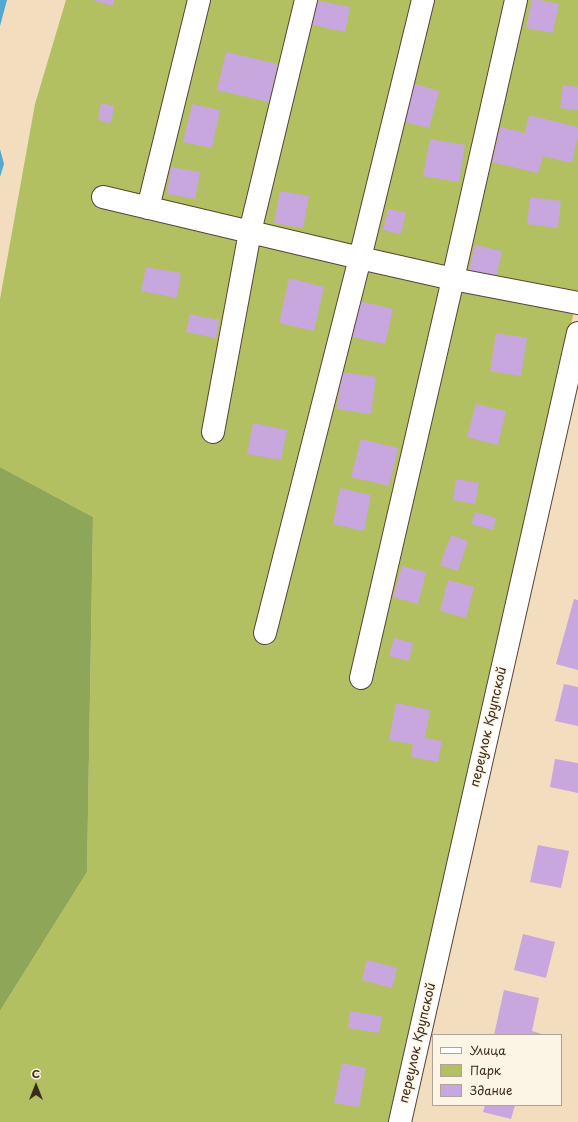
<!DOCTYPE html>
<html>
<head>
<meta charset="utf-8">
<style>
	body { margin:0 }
	#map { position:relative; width:578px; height:1122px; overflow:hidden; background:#f3ddbf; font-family:"Playpen Sans",sans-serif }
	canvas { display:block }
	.legend { position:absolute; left:432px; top:1034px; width:130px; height:72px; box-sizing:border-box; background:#fcf5e5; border:1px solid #afa495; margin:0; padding:5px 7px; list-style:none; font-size:12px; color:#3b2a1e }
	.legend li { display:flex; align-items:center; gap:8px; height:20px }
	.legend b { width:20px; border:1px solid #afa495 }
	.north { position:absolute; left:16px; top:1066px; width:40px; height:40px; -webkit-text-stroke:3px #fcf5e5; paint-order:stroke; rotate:0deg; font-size:11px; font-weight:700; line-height:16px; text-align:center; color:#3b2a1e }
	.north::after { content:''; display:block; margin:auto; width:14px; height:18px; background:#3b2a1e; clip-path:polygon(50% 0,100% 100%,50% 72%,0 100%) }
</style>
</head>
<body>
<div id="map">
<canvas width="578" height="1122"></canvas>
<ul class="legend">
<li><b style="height:5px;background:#fff"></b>Улица</li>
<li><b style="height:11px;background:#b2c062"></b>Парк</li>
<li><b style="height:11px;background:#c7a7de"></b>Здание</li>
</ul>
<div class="north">С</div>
</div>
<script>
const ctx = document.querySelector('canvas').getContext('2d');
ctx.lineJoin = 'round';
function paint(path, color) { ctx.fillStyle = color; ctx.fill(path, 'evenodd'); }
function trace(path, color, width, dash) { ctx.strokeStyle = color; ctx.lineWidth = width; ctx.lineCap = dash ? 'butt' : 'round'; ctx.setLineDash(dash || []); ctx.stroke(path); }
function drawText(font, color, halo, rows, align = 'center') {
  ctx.font = font + ' "Playpen Sans",sans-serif'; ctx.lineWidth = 3; ctx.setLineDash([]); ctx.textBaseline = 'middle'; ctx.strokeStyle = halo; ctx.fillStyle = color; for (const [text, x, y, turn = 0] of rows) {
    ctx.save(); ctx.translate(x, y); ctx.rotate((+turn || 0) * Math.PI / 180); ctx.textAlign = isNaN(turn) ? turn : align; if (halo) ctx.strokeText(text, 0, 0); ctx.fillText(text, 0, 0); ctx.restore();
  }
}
paint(new Path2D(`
	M66,0h512v294l-189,828h-389v-111l87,-139 6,-355 -93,-50v-168l35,-195z`), '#b2c062');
paint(new Path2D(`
	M0,467l93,50 -6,355 -87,139z`), '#8da658');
paint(new Path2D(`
	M0,0h7l-7,26z
	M0,149l4,15 -4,13z`), '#55a7d0');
paint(new Path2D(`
	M93,0h21l-1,6z
	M315,0l35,7 -5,25 -36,-8z
	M532,0h7l20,4 -6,29 -27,-5z
	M226,52l52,12 -9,38 -52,-12z
	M412,83l27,8 -10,37 -27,-7z
	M563,85l15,2v23l-18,-2z
	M101,103l13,3 -3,17 -13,-3z
	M192,104l28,6 -8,38 -29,-6z
	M529,115l49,12v9l-6,27 -29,-7 -5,17 -46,-11 8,-35 25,6z
	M430,139l35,6 -6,37 -36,-6z
	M171,167l29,5 -5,27 -28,-5z
	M280,191l29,5 -6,32 -29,-5z
	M530,197l31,4 -3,27 -31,-4z
	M388,209l18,4 -5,21 -18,-4z
	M475,245l27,6 -6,26 -27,-6z
	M146,267l35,6 -4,25 -36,-7z
	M289,278l35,9 -10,44 -35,-8z
	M355,300l38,9 -8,35 -38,-8z
	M190,314l29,6 -3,18 -30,-6z
	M496,333l31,5 -6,38 -31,-5z
	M342,372l34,5 -5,37 -34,-5z
	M476,404l30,7 -8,34 -31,-8z
	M253,423l34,7 -6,30 -34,-6z
	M361,439l37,9 -9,38 -38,-9z
	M456,479l23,4 -4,21 -22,-4z
	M340,488l31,7 -7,36 -31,-7z
	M475,512l21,6 -3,12 -22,-6z
	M451,535l17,6 -10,30 -18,-6z
	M402,566l24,6 -8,32 -25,-7z
	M448,580l26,7 -8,31 -26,-7z
	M574,599l4,1v70l-22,-6z
	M394,638l19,5 -4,18 -20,-5z
	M564,684l14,3v39l-23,-5z
	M396,703l34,7 -5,28 17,3 -4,21 -27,-5 2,-13 -24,-4z
	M555,759l23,4v30l-28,-6z
	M538,845l31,6 -8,37 -31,-6z
	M523,934l32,8 -9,36 -32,-8z
	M367,960l30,8 -5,20 -30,-8z
	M504,990l35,8 -7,33 13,4h-51z
	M350,1011l32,5 -3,17 -31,-5z
	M342,1063l24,5 -7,39 -25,-4z
	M485,1105h30l-4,14 -28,-7z`), '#c7a7de');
const minor = new Path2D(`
	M103,197l257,61 93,21 125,24
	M148,208l51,-208
	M213,432l37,-200 56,-232
	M265,633l95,-375 63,-258
	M361,678l92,-399 63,-279
	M400,1122l178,-789`);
trace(minor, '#574536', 24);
trace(minor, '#fff', 22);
drawText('13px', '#3b2a1e', '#fcf5e5', [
	["переулок Крупской",489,727,-77],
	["переулок Крупской",418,1043,-77]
]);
</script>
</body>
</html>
